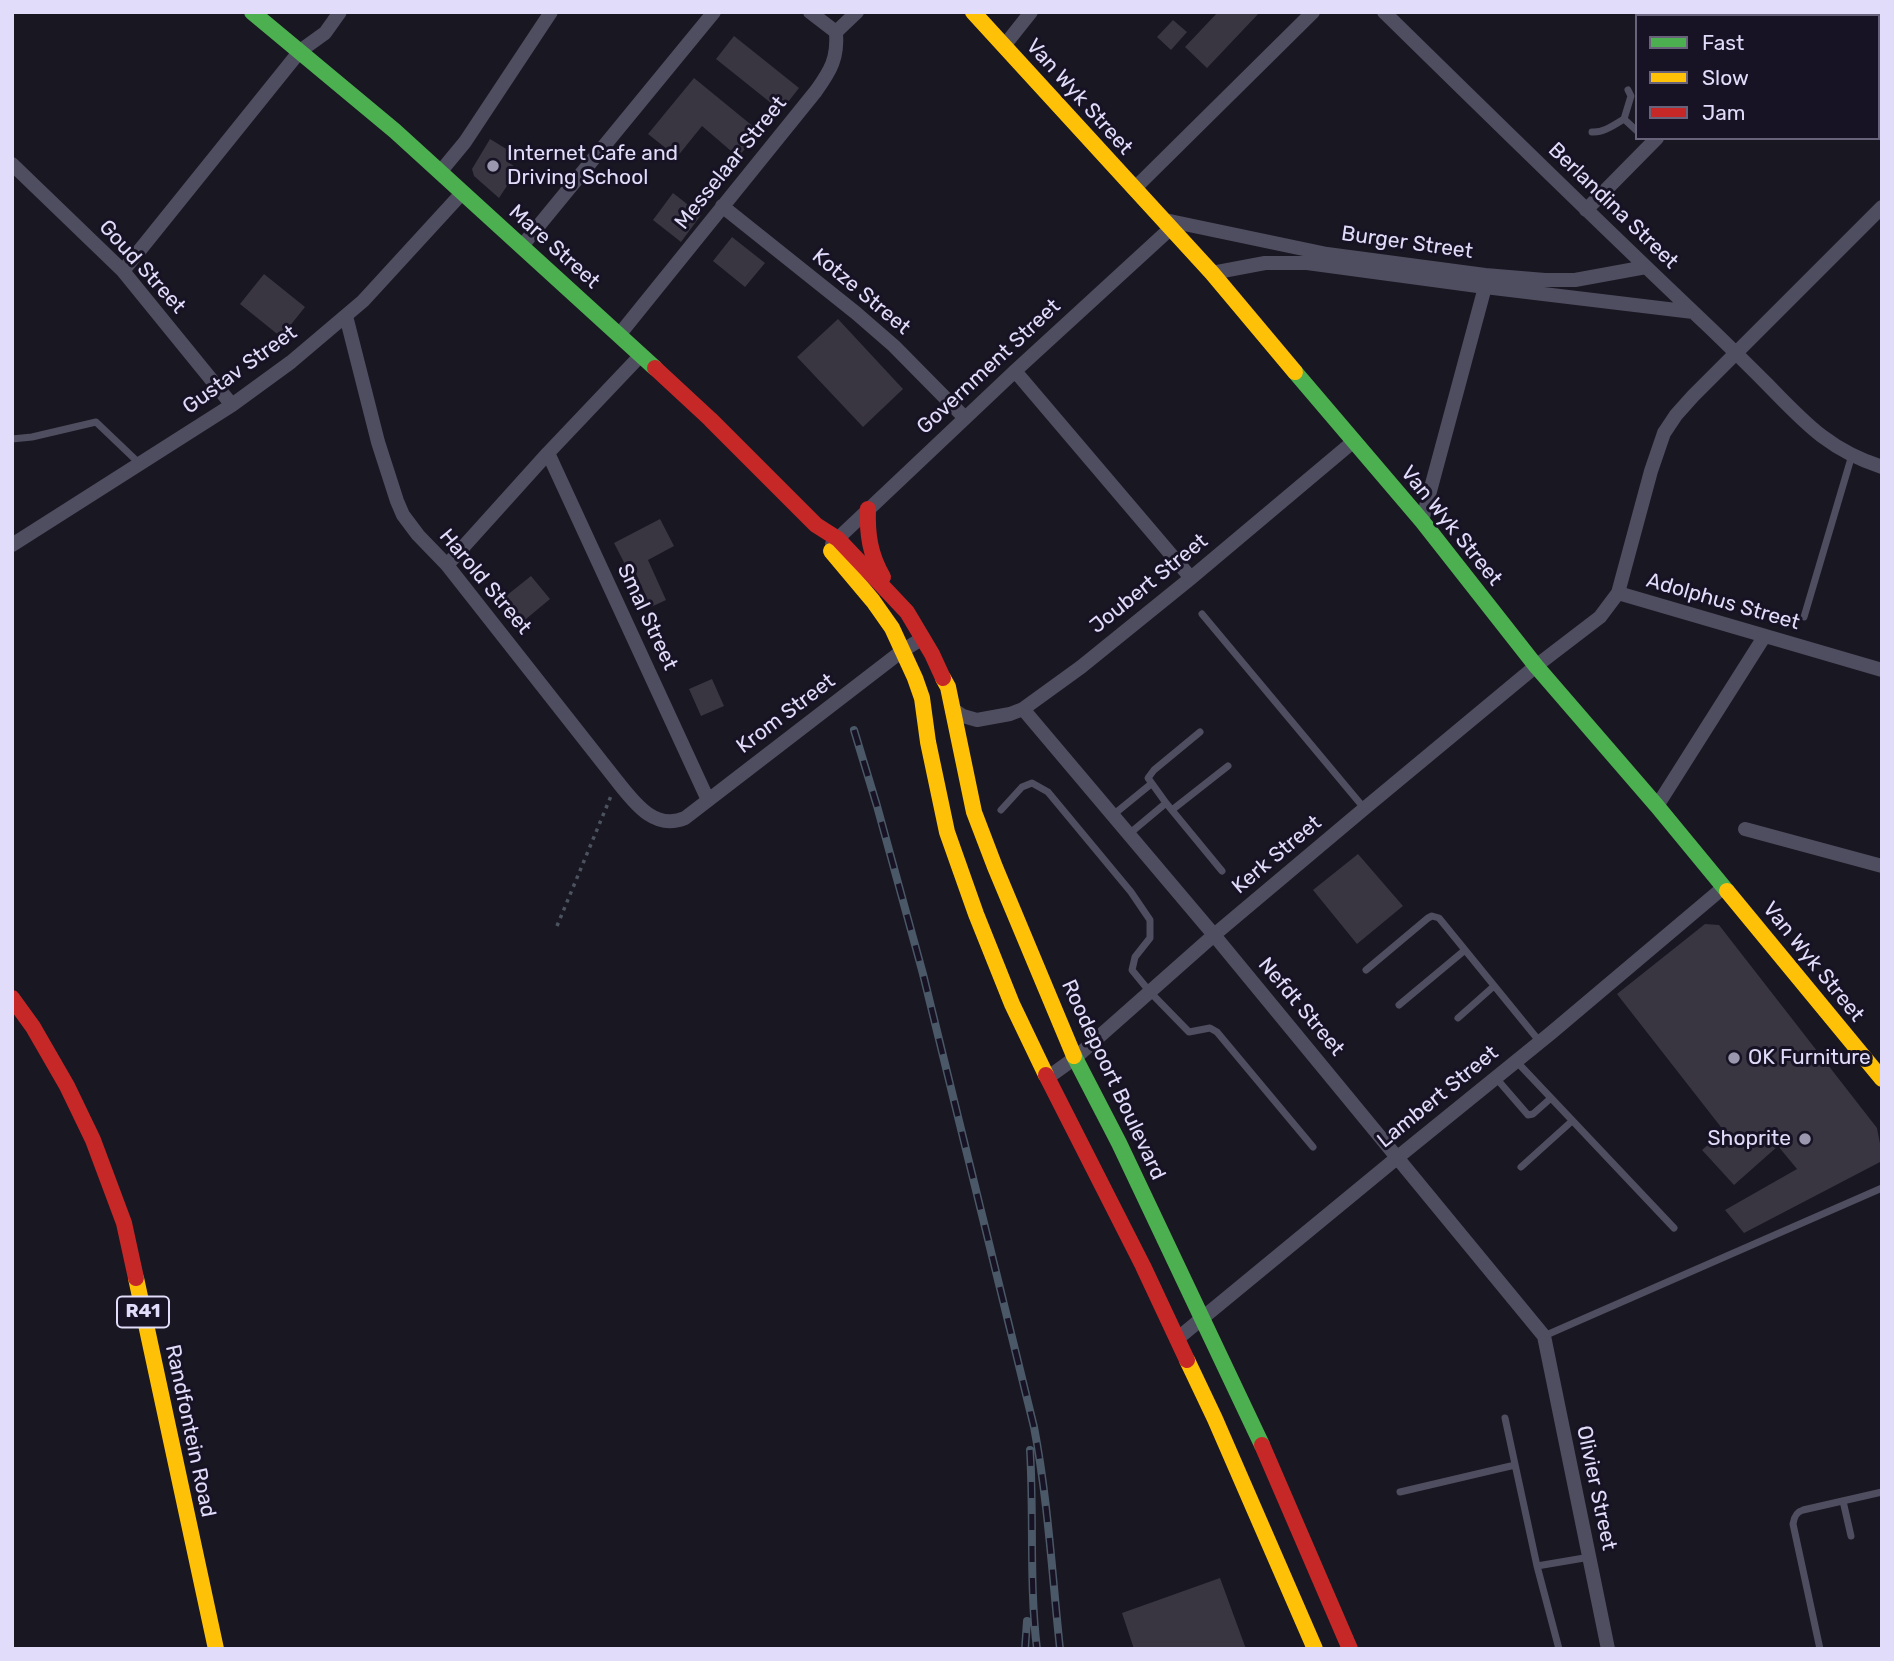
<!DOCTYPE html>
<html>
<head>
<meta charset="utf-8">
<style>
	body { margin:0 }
	#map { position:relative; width:1894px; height:1661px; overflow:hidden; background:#191721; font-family:Rubik,sans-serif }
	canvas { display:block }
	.frame { position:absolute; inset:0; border:14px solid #e1dcfa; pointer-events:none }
	.legend { position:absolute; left:1635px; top:14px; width:245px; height:126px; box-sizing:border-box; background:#171325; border:2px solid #68637a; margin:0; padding:9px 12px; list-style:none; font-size:21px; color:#e1dcfa }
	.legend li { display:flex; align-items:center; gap:14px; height:35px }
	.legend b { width:35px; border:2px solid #68637a }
</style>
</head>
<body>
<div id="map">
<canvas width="1894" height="1661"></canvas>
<div class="frame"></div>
<ul class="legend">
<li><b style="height:9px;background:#4caf50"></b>Fast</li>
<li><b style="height:9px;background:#ffc107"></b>Slow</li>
<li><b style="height:9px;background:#c62828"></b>Jam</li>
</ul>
</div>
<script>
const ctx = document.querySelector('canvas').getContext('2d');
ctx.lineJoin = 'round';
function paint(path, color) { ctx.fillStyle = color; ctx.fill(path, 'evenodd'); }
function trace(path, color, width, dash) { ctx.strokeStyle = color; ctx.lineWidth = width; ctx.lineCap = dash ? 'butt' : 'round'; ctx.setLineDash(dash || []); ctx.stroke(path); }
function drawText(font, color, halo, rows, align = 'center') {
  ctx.font = font + ' Rubik,sans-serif'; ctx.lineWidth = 6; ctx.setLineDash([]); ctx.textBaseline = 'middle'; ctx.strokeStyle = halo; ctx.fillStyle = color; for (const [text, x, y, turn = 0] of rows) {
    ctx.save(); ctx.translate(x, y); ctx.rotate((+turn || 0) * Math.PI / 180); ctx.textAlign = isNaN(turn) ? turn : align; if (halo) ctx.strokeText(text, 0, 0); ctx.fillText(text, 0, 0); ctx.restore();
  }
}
paint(new Path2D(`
	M1218,12h42l-53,56 -22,-21z
	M1173,20l14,12 -16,18 -14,-13z
	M734,36l65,52 -18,23 -65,-52z
	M694,78l66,54 -22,25 -36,-31 -25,31 -29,-23z
	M490,139l23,14 -5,9 10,7 -19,29 -25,-22 -2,-7z
	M673,193l28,22 -20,27 -28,-22z
	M732,237l33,26 -20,24 -32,-26z
	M264,274l41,33 -24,30 -41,-33z
	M838,319l65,70 -40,38 -66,-70z
	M660,519l14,27 -26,14 18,40 -15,7 -18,-40 -5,3 -14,-27z
	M531,576l19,23 -30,25 -19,-24z
	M712,679l12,27 -23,10 -12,-27z
	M1358,854l45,52 -46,38 -44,-54z
	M1705,924l14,1 158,203 5,26v7l-138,72 -19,-23 72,-41 -19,-23 -44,39 -32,-35 22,-19 -107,-137z
	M1220,1578l26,71h-112l-12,-36z`), '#393642');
trace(new Path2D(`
	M557,926l54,-130`), '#4b535f', 3.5, [3.5, 5]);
trace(new Path2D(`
	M1628,90l3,6 -7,23 13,12
	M1592,132c11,1 22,-7 32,-13
	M12,439l20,-2 64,-15 44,42
	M1202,614l162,194
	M1804,617l48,-162
	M1200,732l-46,38 -6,8 18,25 56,68
	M1001,810l21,-23 10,-4 16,9 83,100 19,28v18l-15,19 -3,13 18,22 39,40 21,-4 7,4 96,115
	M1172,810l56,-44
	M1113,815l38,-31
	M1129,834l37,-31
	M1366,970l62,-52 4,-2 7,2 101,124
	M1399,1005l66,-55
	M1458,1018l36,-32
	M1517,1062l157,166
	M1496,1078l32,37 5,-1 18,-16
	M1521,1167l51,-46
	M1544,1336l338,-148
	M1505,1418l32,148 53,-9
	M1400,1492l115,-27
	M1843,1501l8,35
	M1537,1566l22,83
	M1820,1649l-27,-125c1,-7 3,-12 10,-14l79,-18`), '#4f4d60', 7);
trace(new Path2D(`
	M810,12l26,20
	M1384,12c107,105 214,210 323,313 21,20 41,40 61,60 37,38 61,65 114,82
	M1806,12l4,4
	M1778,16l3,-4
	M836,32l21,-20
	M1004,46l27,-34
	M1878,83l4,3
	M12,164l111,107 109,134
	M441,171l24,-29 86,-130
	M1134,189l179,-177
	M722,206l134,107 38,33 71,72
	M1586,210l71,-72
	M1165,220l162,34 158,21 60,5h30l71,-13
	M522,246l192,-234
	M123,271l177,-220 25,-18 15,-21
	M1212,273l53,-10h42l178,24 208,25
	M346,316l32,126 19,59 6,14 15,20 29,30 170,216c17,21 37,50 68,37l217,-167 21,-13
	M619,335l197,-244c15,-21 22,-33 20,-59
	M1015,371l176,207
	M548,453l160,347
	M1422,521l63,-234
	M832,544l183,-173 156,-143
	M12,545l220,-140 59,-43 72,-61 100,-109
	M447,565l101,-112 93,-98
	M1618,593l264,77
	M1023,709l191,226 330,401 64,313
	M954,710l9,6 14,4 33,-6 13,-5 58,-42 110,-89 163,-137
	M1657,806l107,-169
	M1745,829l137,37
	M1047,1078l28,-20 139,-123 151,-127 171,-142 64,-49 18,-24 33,-122 13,-38 12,-18 17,-19 189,-189
	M1177,1339l221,-182 153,-124 173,-146`), '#4f4d60', 14);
trace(new Path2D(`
	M252,12l143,119 260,237
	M1295,372l127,149 114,145 121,140 70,85
	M1074,1056l45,87 143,302`), '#4caf50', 16);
trace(new Path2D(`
	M973,12l239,261 83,99
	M831,551l42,50 19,27 23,50 7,20 6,44 19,90 29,82 36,90 34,71
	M943,678l5,9 26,125 21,55 79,189
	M1727,891l155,188
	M136,1278l80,371
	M1187,1360l28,59 100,230`), '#ffc107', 16);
trace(new Path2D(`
	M655,368l55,51 106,106 22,14 69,73 25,42 11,24
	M868,509c-1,25 2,46 15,68
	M12,998l21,29 34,59 26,54 31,83 12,55
	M1046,1075l97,191 44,94
	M1262,1445l88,204`), '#c62828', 16);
const rail = new Path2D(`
	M854,730l23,76 46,168 111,453c14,73 18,147 26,222
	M1030,1450c4,66 -1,133 7,199
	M1025,1649l2,-28`);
trace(rail, '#4a5867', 8);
trace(rail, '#171325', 5, [16]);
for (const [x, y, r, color] of [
	[493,166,7,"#9b97ae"],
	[1734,1058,7,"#9b97ae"],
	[1805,1139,7,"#9b97ae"]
]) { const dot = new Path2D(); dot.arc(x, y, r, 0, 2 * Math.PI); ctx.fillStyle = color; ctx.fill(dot); trace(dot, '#171325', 2.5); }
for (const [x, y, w] of [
	[143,1312,52]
]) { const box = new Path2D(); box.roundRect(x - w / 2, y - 15.5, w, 31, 5); ctx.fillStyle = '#171325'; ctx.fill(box); trace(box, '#e1dcfa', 2); }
drawText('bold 19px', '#e1dcfa', null, [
	["R41",143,1312]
]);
drawText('21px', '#e1dcfa', '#171325', [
	["Van Wyk Street",1079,97,48],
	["Messelaar Street",731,163,-51],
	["Berlandina Street",1613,206,44],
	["Burger Street",1407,243,8],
	["Mare Street",554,247,42],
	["Goud Street",142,267,48],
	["Kotze Street",861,292,40],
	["Government Street",989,367,-43],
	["Gustav Street",240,370,-36],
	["Van Wyk Street",1451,526,51],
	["Harold Street",485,582,50],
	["Joubert Street",1149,584,-39],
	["Adolphus Street",1723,602,16],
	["Smal Street",647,617,65],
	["Krom Street",786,714,-37],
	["Kerk Street",1277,855,-40],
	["Van Wyk Street",1813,962,51],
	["Nefdt Street",1301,1007,50],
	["Roodepoort Boulevard",1113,1080,65],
	["Lambert Street",1438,1097,-39],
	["Randfontein Road",190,1431,78],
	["Olivier Street",1596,1488,78]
]);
drawText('21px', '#e1dcfa', '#171325', [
	["Internet Cafe and",507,154],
	["Driving School",507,178],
	["OK Furniture",1748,1058],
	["Shoprite",1791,1139,"right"]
], 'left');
</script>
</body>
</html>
